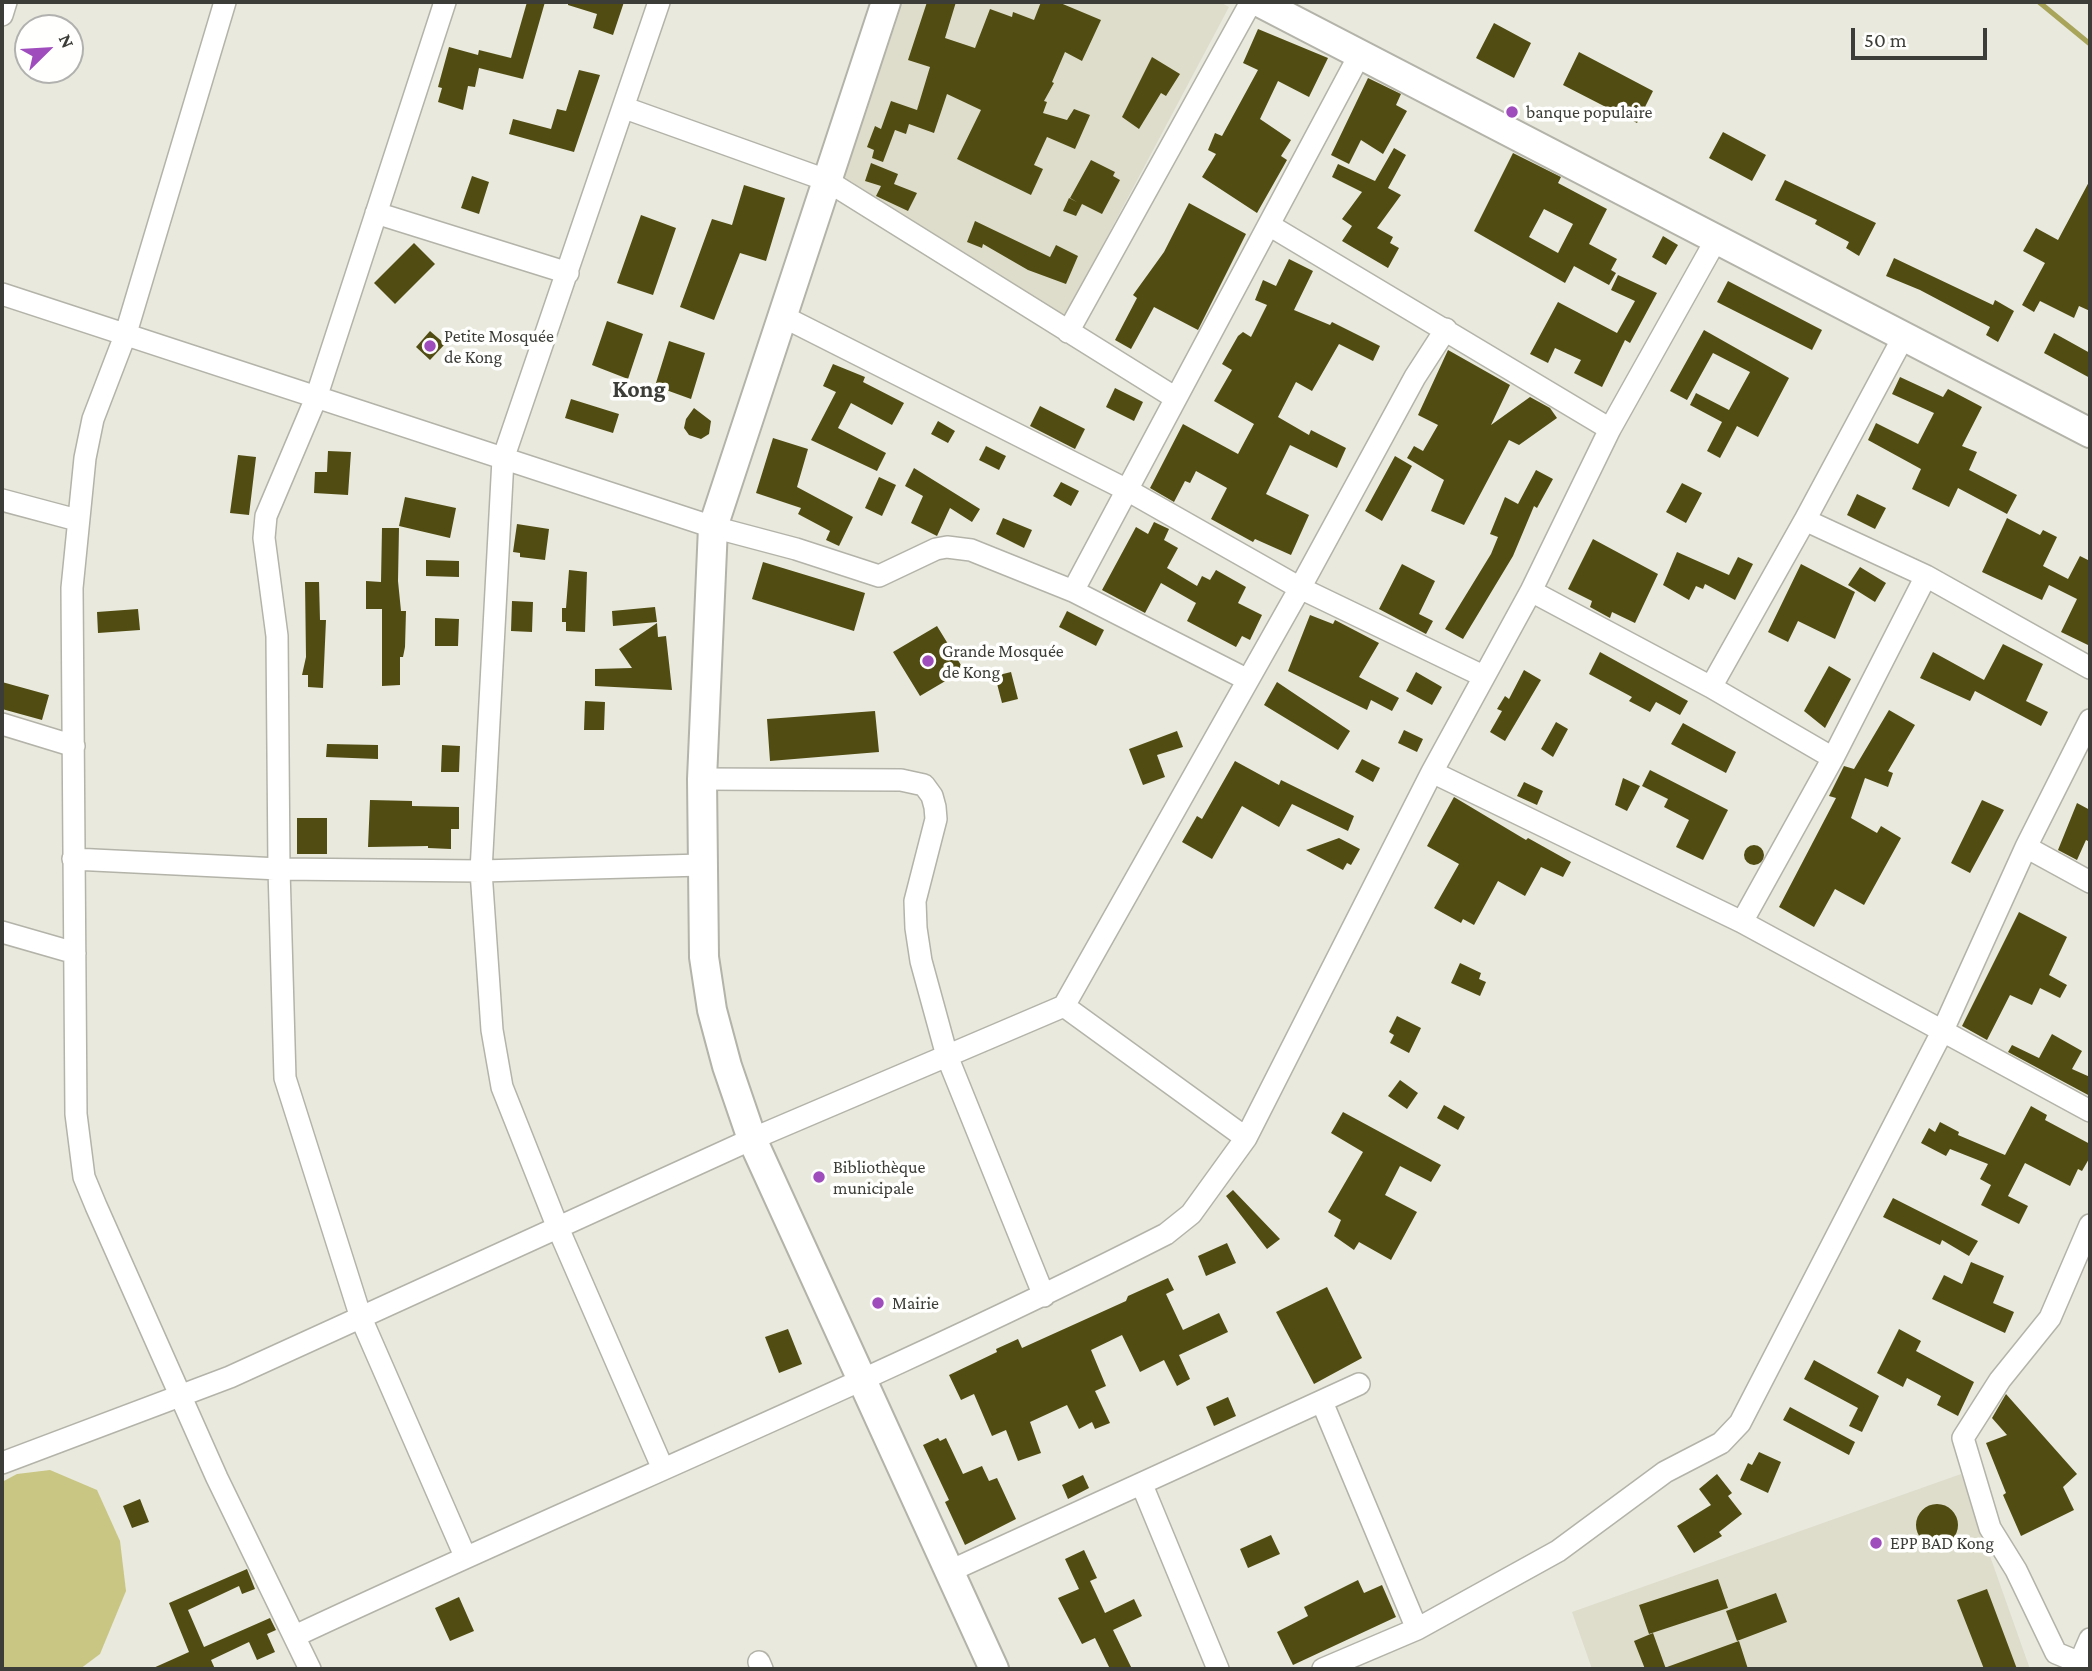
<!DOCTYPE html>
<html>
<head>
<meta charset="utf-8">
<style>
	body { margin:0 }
	#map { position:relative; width:2092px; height:1671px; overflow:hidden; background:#e9e9de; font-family:"Crimson Pro",serif }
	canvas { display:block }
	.frame { position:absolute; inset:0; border:4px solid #3c3c38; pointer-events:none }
	.north { position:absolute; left:14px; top:14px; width:70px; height:70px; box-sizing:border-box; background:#fffffe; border:2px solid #b1b1af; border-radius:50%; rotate:66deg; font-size:19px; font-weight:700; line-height:28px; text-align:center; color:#3c3c38 }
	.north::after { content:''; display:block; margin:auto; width:24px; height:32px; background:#9f4dbd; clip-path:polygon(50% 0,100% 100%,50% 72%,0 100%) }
	.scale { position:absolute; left:1851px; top:28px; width:136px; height:32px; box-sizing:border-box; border:4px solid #3c3c38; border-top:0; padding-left:9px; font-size:21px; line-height:24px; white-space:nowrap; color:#3c3c38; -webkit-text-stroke:5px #fffffe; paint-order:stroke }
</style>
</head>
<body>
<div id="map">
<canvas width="2092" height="1671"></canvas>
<div class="frame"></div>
<div class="north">N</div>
<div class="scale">50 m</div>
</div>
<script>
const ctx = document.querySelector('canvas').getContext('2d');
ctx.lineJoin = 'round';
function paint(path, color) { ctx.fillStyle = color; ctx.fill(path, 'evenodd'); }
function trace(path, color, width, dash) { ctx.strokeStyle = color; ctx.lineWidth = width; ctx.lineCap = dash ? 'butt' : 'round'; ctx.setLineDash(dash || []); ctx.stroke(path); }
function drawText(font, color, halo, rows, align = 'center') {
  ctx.font = font + ' "Crimson Pro",serif'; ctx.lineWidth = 7; ctx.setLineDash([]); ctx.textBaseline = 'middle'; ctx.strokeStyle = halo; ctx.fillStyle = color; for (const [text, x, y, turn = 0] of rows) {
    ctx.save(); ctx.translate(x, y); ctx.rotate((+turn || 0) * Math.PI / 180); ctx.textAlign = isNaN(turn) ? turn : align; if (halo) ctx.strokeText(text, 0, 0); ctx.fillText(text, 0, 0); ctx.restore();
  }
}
paint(new Path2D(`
	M903,2h317l9,5 -164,309 -221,-139z
	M1961,1474l69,195h-438l-20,-57z`), '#deddcb');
paint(new Path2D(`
	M50,1470l47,20 23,51 6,50 -26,63 -20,15h-78v-187l15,-8z`), '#c9c683');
trace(new Path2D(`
	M2039,2l51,42`), '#a8a459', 5);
paint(new Path2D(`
	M527,2h18l-22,77 -44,-11 -4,19 -7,-1 -5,24 -25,-8 4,-14 -4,-1 11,-40 29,8 1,-5 32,8z
	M568,2h56l-11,33 -20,-7 4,-14 -29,-9z
	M927,2h29l-11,36 30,10 15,-39 22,8 1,-5 21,8 7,-18h17l43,18 -19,41 -17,-9 -13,30 2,1 -10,18 3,1 -4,11 24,7 7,-11 16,6 -15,34 -28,-12 -13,28 9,4 -12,26 -74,-36 24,-49 -34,-16 -13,39 -25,-9 -3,10 -11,-4 -12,32 -11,-4 2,-8 -7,-3 8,-21 6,3 10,-28 26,9 13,-43 -22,-7z
	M1494,23l37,20 -17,35 -38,-20z
	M1258,29l70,29 -19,39 -31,-16 -18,38 31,21 -10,16 6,4 -30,53 -55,-36 14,-23 -8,-4 7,-17 7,3 36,-66 -15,-7z
	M1579,52l74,39 -16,32 -74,-38z
	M1152,57l28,17 -14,22 -5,-3 -22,36 -17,-12z
	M579,70l21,5 -26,77 -65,-18 4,-15 38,10 6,-20 9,2z
	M1368,78l33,16 -5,11 11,6 -24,43 -22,-14 -12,24 -18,-9z
	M1723,132l43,23 -14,26 -43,-23z
	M1394,148l12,7 -18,33 13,7 -24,33 16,9 -3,6 9,5 -11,20 -46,-27 10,-15 -10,-7 20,-27 -30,-15 6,-13 37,17z
	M1513,153l48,24 -3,6 49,26 -18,35 28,15 -6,11 5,3 -7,12 -35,-19 -9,17 -91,-52zM1544,209l29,15 -15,29 -29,-16z
	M1091,160l24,12 -2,4 7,4 -18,34 -20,-10 -6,12 -13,-5 6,-13 8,4 -7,-4z
	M871,163l27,11 -4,10 23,9 -9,18 -32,-15 5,-10 -16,-5z
	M472,176l17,6 -10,32 -18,-6z
	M1785,180l91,43 -17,33 -13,-8 3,-6 -34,-18 2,-4 -42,-20z
	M2090,180v131l-11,-5 -5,12 -34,-17 -6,11 -12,-7 23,-42 -22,-12 13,-23 22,12z
	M744,185l41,13 -19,63 -26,-8 -26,67 -34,-13 32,-88 20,6z
	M1189,203l57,31 -48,96 -44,-23 -23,42 -16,-9 22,-42 -4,-3 31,-43z
	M641,215l35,13 -23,67 -36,-12z
	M975,221l75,36 6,-12 22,11 -12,28 -38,-14 -45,-26 -1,4 -15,-6z
	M1663,236l15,9 -12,20 -14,-8z
	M414,243l21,21 -40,40 -21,-21z
	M1894,258l99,47 2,-5 19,11 -16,31 -12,-7 4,-8 -70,-37 -34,-14z
	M1289,259l24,12 -19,39 36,15 2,-3 48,24 -7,15 -34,-17 -27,47 -16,-9 -18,35 31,18 2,-5 35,18 -9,20 -47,-23 -24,49 43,21 -18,40 -36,-16 -2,3 -42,-23 16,-31 -31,-17 -6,12 -5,-2 -11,21 -24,-14 33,-64 55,30 16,-30 -40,-23 18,-31 -10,-6 16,-28 5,-4 8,5 16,-32 -12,-5 8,-20 13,6z
	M1618,275l39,18 -27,50 -5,-3 -23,47 -28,-14 7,-13 -26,-12 -7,15 -18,-9 28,-52 59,31 18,-32 -24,-11z
	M1728,281l94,49 -10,20 -95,-48z
	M607,321l36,13 -15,45 -36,-14z
	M1704,330l85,48 -31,59 -21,-11 -17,32 -13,-7 15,-29 -32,-17 6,-12 33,17 21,-38 -37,-19 -26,47 -17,-9z
	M430,331l15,13 -15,16 -14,-13z
	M2054,333l36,20v25l-46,-25z
	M669,341l36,12 -14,46 -36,-13z
	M1448,350l62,35 -19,40 39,-28 20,11 7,10 -38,27 -10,-5 -45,85 -33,-14 13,-31 -37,-22 7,-12 9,5 15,-26 -20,-10z
	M833,364l32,13 -2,5 41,21 -12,22 -41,-22 -13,25 48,25 -9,18 -66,-31 25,-48 -13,-6z
	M1900,377l43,20 5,-8 34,18 -20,39 15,6 -8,18 48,25 -10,19 -49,-26 -9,19 -37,-18 9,-20 -53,-29 8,-17 42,21 16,-31 -42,-19z
	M1115,388l28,14 -9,19 -28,-14z
	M571,399l48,15 -6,19 -48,-15z
	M1040,406l45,23 -10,20 -45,-23z
	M694,408l17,13 -2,13 -8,5 -12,-4 -5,-7 2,-9z
	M938,421l17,10 -7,12 -17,-9z
	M773,438l35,11 -11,38 56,30 -14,29 -13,-6 4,-9 -32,-17 3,-6 -45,-15z
	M986,446l20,10 -7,14 -20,-10z
	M328,451l23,1 -3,43 -34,-2 1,-21h12z
	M238,455l18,2 -7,58 -19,-2z
	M1395,456l17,10 -30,55 -17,-10z
	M914,468l66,41 -8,13 -22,-14 -13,28 -26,-13 12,-27 -18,-10z
	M1536,470l17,9 -16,29 -3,-2 -21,50 -50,83 -18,-10 46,-75 7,-17 -8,-3 15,-37 13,7z
	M879,477l17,8 -14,31 -17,-8z
	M1061,482l18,9 -8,15 -18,-10z
	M1682,483l20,10 -16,30 -20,-11z
	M1857,494l29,14 -11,21 -28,-14z
	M405,497l51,11 -6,30 -51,-12z
	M1003,518l29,12 -8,18 -28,-14z
	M2007,518l33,17 3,-5 14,7 -14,29 25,13 12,-23 10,5v85l-29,-14 16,-33 -28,-14 -7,15 -60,-28z
	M1154,522l15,7 -5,11 14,8 -11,20 30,18 5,-10 8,4 6,-10 30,17 -8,16 24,12 -12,25 -8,-4 -6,11 -49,-26 9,-18 -35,-20 -16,30 -43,-23 34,-63 12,7z
	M517,524l32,5 -4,31 -25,-3v-4l-7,-1z
	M382,528h17l-1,53 3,30h5l-1,36 -2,10h-3v28l-18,1v-77h-16v-28l15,1z
	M1593,539l65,35 -23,49 -23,-11 -2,6 -20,-11 2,-6 -24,-12z
	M1677,552l52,23 9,-18 15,7 -18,36 -30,-16 -2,5 -7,-3 -7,14 -26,-15z
	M426,560l33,1v16l-33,-1z
	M763,562l102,31 -11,38 -102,-32z
	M1402,564l33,17 -16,33 14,7 -7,13 -47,-25z
	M1801,564l54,28 -20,47 -37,-18 -10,21 -20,-10z
	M1860,567l26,16 -11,19 -27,-17z
	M569,570l18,2 -2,60 -19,-1v-9h-4v-14h4z
	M305,582h14l1,38h6l-3,68 -15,-1v-12h-6l4,-18z
	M512,601l21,1 -1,30 -21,-1z
	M655,607l2,15 -44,4 -1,-15z
	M138,609l2,21 -42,3 -1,-21z
	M1067,611l37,19 -8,16 -37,-19z
	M1310,615l23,9 2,-4 44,23 -20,34 40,21 -7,13 -21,-11 -4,10 -79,-39z
	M435,618l24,1 -1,27h-23z
	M657,623l1,14 8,-1 6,54 -77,-4v-17l37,-1 -13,-19z
	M937,626l27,44 -44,26 -27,-44z
	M2003,644l40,20 -17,37 22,11 -7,14 -66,-35 -5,10 -50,-23 13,-26 51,28z
	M1600,652l88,49 -8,14 -24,-13 -6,10 -21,-11 3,-4 -43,-23z
	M1829,666l22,13 -26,49 -21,-17z
	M1524,670l17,10 -36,61 -15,-9 12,-21 -5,-2 8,-13 4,3z
	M1011,672l7,27 -16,4 -7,-27z
	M1416,672l26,15 -10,18 -26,-14z
	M2,682l47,13 -7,25 -40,-11z
	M1277,682l73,49 -12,19 -74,-45z
	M585,701l20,1 -1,28h-20z
	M1889,710l26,15 -27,46 5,2 -5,14 -23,-9 -14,40 26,15 4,-7 20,12 -37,67 -29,-16 -21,38 -35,-20 57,-109 -7,-2 15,-30 10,3z
	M875,711l4,41 -109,9 -3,-42z
	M1556,722l12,7 -15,28 -12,-8z
	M1683,723l53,29 -10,21 -55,-29z
	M1404,730l19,9 -6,13 -19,-9z
	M1177,731l6,16 -26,8 8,22 -22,8 -14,-36z
	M327,744l51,1v14l-52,-2z
	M442,745l18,1 -1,26h-18z
	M1362,759l18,9 -7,14 -18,-10z
	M1235,761l44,24 2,-5 73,36 -6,15 -56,-27 -13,23 -37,-21 -30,53 -30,-17 15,-26 5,3z
	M1650,770l78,40 -25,50 -27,-13 13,-27 -25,-13 4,-8 -26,-13z
	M1623,778l17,8 -13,25 -12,-6z
	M1524,782l19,9 -6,14 -20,-9z
	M1454,797l72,43 2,-2 43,24 -8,15 -22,-10 -16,29 -27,-15 -24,44 -11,-6 -2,4 -27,-15 25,-44 -32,-18z
	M370,800l42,1v5l47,1v22h-8v20l-23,-1v-2l-60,1z
	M1982,800l22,10 -34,63 -19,-10z
	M2077,803l13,7v32l-4,-2 -9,20 -19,-10z
	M297,818h30v36h-30z
	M1339,838l21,11 -9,16 -4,-2 -4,7 -37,-20z
	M1744 855a10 10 0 1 1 20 0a10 10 0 1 1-20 0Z
	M2019,912l48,25 -18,38 18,10 -7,13 -20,-10 -8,17 -22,-10 -23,45 -25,-14z
	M1460,963l21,10 -2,6 7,3 -6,14 -29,-13z
	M1397,1016l24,12 -12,25 -19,-10 4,-8 -5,-3z
	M2052,1034l30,17 -10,18 18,8v19l-82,-44 4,-7 27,13z
	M1400,1080l18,13 -11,16 -19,-13z
	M1444,1105l21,12 -7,13 -21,-12z
	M2031,1106l16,9 -2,5 45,24v13l-8,14 -4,-2 -8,17 -45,-23 -17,33 20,10 -9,18 -38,-19 10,-20 -11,-6 8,-15 -38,-15 -4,7 -25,-13 8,-15 6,4 5,-10 19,10 -1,3 47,20z
	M1343,1112l98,53 -10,17 -31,-16 -15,29 32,17 -26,48 -32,-18 -5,8 -20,-14 7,-16 -13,-8 35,-60 -32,-19z
	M1233,1190l47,49 -13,10 -41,-53z
	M1893,1198l85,43 -9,15 -27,-16 -2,5 -57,-28z
	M1227,1243l9,20 -30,13 -8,-20z
	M1971,1262l33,14 -11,27 21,9 -9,21 -73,-34 12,-24 18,9z
	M1168,1278l6,12 -8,4 17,36 36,-17 9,19 -49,23 11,24 -13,7 -13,-26 -24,12 -18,-37 -31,15 15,36 -11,5 15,32 -15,6 -3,-7 -13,7 -12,-24 -37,17 11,31 -23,8 -12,-31 -14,6 -18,-42 -13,6 -12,-25 48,-23 -1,-3 22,-10 4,9 104,-47 2,-5z
	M1327,1287l35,71 -48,26 -38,-72z
	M788,1329l14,35 -23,9 -14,-36z
	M1899,1329l22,12 -5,10 58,31 -16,34 -21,-11 4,-9 -34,-18 -4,9 -26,-14z
	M1814,1360l65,36 -17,36 -13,-6 9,-18 -54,-29z
	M2006,1394l71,80 -14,13 11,23 -53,26 -18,-41 3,-2 -20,-50 21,-8 -15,-17z
	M1228,1397l8,19 -22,10 -8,-19z
	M1790,1407l65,35 -6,13 -66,-35z
	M938,1438l2,3 6,-3 17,36 19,-8 7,15 8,-3 19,41 -51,26 -20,-43 4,-2 -26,-55z
	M1759,1452l22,10 -13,31 -28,-13 8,-17 4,2z
	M1717,1474l15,19 -4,3 14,18 -23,18 3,4 -28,17 -17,-27 34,-21 -12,-16z
	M1083,1475l6,13 -21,11 -6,-14z
	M140,1499l9,23 -17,6 -9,-22z
	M1916 1525a21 21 0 1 1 42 0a21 21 0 1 1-42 0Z
	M1271,1535l9,19 -32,14 -8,-19z
	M1084,1550l13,28 -7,3 15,32 29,-14 8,17 -29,14 19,39h-22l-15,-31 -13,6 -24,-46 21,-9 -14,-30z
	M247,1569l8,20 -13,5 -3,-8 -51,24 16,37 66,-29 6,12 -9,4 8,18 -18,8 -8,-18 -38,18 4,9h-64l38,-17 -20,-49z
	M1718,1579l10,29 -79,26 -10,-29z
	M1358,1580l6,13 18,-8 14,32 -103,48 -16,-33 31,-16 -4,-9z
	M1987,1589l30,80h-33l-27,-69z
	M1776,1593l11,29 -50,19 -11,-30z
	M459,1597l15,34 -24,10 -15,-33z
	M1653,1633l13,36h-21l-11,-28z
	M1739,1641l9,28h-81v-2z`), '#514d12');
const minor = new Path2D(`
	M225,2l-99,331 -33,86 -8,39 -13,130 4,526 8,63 12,29 121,272 93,191
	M445,2l-129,396 -50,118 -2,22 13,98 2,233 6,209 76,240 104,238
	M659,2l-156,457 -22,412 11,159 10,57 56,141 105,241
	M2,15l4,-13
	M625,108l201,72 348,217
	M376,213l192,60
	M1269,225l341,204
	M2,294l711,233 83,22 83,27 57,-27 11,-2 24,3 102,41 175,89
	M782,316l347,175 171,97 183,88
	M1068,332l183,-330
	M2,500l75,20
	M1805,520l100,-186
	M1073,591l287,-537
	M1531,591l180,96 94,-167 121,56 164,92
	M1711,687l122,71
	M2,724l72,22
	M1432,772l310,150 348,189
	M702,779l199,1 23,5 8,11 3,11 1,12 -21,82 1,27 5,33 26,95 97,240
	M2026,847l64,35
	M73,859l206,10 202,2 221,-6
	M1742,922l91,-164 93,-182
	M2,932l73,21
	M1064,1006l182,132
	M1322,1402l95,227
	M2,1463l228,-86 522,-238 312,-133 236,-418 115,-211 31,-48
	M1142,1485l76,184
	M950,1571l409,-187
	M295,1636c290,-136 586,-257 871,-402l25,-20 55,-76 186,-366 99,-181 79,-162 107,-191
	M759,1662l3,7
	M2078,1662l-22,-9 -40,-83 -26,-42 -27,-90 37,-58 50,-62 40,-93
	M1323,1669l94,-40 141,-78 107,-79 56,-29 19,-20 203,-393 83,-183 64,-127
	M2077,1669l13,-30`);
const major = new Path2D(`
	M886,2l-173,525 -11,252 2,178 8,53 15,56 25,73 242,530
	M1259,2l831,431`);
trace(minor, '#b4b3a9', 24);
trace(major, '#b4b3a9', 32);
trace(minor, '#fff', 21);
trace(major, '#fff', 28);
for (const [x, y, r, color] of [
	[1512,112,7,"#9f4dbd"],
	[430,346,7,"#9f4dbd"],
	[928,661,7,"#9f4dbd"],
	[819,1177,7,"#9f4dbd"],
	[878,1303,7,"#9f4dbd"],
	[1876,1543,7,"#9f4dbd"]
]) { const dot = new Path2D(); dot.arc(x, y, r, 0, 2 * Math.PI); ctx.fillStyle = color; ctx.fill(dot); trace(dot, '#fffffe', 2.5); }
drawText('18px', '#3c3c38', '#fffffe', [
	["banque populaire",1526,112],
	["Petite Mosquée",444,336],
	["de Kong",444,357],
	["Grande Mosquée",942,651],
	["de Kong",942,672],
	["Bibliothèque",833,1167],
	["municipale",833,1188],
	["Mairie",892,1303],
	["EPP BAD Kong",1890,1543]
], 'left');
drawText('bold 24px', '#3c3c38', '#fffffe', [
	["Kong",639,390]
]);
</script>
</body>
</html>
